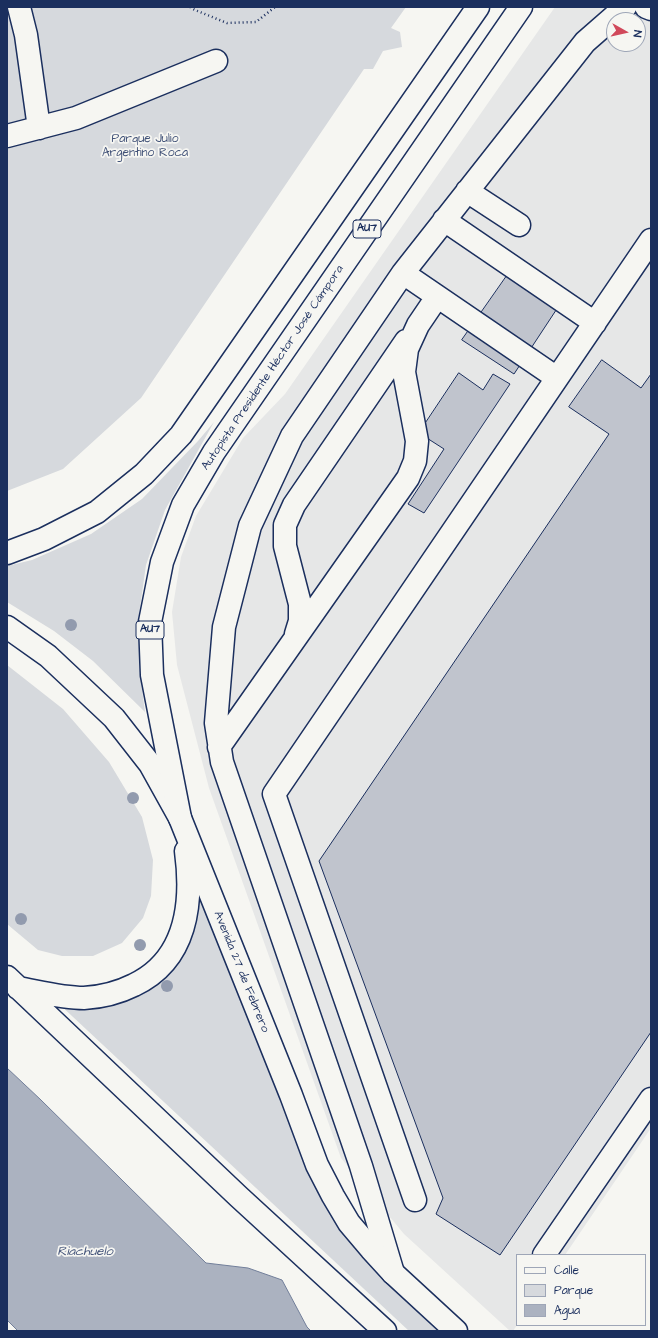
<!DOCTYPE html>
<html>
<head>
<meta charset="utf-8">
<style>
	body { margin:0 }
	#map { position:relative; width:658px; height:1338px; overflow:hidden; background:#f6f6f2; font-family:"Architects Daughter",sans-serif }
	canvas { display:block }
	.frame { position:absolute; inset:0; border:8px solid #1b2f5e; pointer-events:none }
	.legend { position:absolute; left:516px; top:1254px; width:130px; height:72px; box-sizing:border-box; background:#f6f6f2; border:1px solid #9ea6b7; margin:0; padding:5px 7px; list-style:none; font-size:12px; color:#1b2f5e }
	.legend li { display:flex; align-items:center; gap:8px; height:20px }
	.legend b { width:20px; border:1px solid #9ea6b7 }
	.north { position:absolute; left:606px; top:12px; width:40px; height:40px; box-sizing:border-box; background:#f6f6f2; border:1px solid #9ea6b7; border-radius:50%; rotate:98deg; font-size:11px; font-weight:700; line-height:16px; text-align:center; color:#1b2f5e }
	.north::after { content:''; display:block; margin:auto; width:14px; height:18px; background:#d1495b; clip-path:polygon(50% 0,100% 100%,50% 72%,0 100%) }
</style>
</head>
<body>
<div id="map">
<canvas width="658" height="1338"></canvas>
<div class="frame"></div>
<ul class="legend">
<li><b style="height:5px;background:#f6f6f2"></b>Calle</li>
<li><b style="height:11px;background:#d6d9dd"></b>Parque</li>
<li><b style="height:11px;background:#abb2c0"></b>Agua</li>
</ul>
<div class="north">N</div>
</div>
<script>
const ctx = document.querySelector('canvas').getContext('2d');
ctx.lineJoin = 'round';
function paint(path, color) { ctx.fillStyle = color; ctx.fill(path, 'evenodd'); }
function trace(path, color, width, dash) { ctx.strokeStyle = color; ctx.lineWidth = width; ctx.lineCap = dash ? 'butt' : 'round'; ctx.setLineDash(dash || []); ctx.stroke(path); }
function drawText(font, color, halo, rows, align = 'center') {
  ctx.font = font + ' "Architects Daughter",sans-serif'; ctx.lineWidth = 3.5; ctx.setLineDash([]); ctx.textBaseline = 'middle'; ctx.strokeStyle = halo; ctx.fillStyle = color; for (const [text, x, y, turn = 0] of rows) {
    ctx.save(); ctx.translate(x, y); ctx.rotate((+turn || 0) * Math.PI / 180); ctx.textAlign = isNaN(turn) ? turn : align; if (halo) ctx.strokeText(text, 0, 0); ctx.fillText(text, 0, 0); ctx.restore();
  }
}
paint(new Path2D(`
	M555,7h96v1121l-86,127h-48v70l-4,6h-3l-106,-97 -63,-76 -132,-370 -32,-123 -5,-53 9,-55 15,-41 47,-78 42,-44zM614,20h24v24h-24z`), '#e6e7e7');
paint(new Path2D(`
	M7,7h399l-15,21 9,4 2,15 -19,4 -10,18h-9l-223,329 -78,71 -56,22z
	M214,422l-49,88 -19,55 -8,56 2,53 5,38 -52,-51 -39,-30 -47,-29v-36l25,-6 59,-26 51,-35 56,-58z
	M7,665l56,44 46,53 33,55 11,43 -2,36 -8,22 -21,25 -29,13h-31l-24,-6 -31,-26z
	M197,883l118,302 14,25 116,121h-36l-352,-329 92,-17z`), '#d6d9dd');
const water = new Path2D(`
	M7,1068l34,32 165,163 42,5 34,12 25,47 4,4h-293l-11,-11z`);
paint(water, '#abb2c0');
trace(water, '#717e99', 1);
const building = new Path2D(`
	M518,260l48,35 -52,79 -52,-34z
	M602,360l39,28 10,-14v658l-151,223 -64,-41 7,-16 -124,-337 290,-427 -40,-27z
	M459,373l24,17 10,-16 17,10 -86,129 -16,-9 36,-55 -25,-16z`);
paint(building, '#c0c4cd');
trace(building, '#1b2f5e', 1);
const minor = new Path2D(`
	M19,7l7,28 13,93
	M646,7l5,2
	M7,136l69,-18 140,-57
	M467,191l52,34
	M444,220l151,103
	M403,273l154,105
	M296,634l4,-13v-17l-15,-58v-21l9,-20 112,-164
	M219,747l189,-269 7,-17 2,-20 -13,-69 3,-23 11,-24 19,-28
	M415,1200l-141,-406 377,-554
	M544,1255l107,-156
	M393,1273l-32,-107 -139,-404 -6,-39 8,-96 26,-101 42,-90 111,-163 182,-231 40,-35`);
const major = new Path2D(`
	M7,627l41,29 66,62 36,46 30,54 111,277 26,70 16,31 16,27 22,26 22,24 63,58
	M7,977l232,220 146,134
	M18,988c22,4 44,10 66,10 18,-1 34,-5 50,-13 53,-25 59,-82 52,-134`);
const highway = new Path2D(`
	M7,553l37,-14 53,-27 47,-38 37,-39 297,-428
	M180,818l-28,-143 -2,-53 12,-60 21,-57 31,-53 307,-445`);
trace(minor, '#1b2f5e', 25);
trace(major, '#1b2f5e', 25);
trace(highway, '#1b2f5e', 25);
trace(new Path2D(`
	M190,7l5,3 32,13 29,-1 19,-15`), '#1b2f5e', 2.5, [1, 3]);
trace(minor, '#f6f6f2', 22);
trace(major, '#f6f6f2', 22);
trace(highway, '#f6f6f2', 22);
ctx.fillStyle = '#929bae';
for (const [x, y] of [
	[71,625],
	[133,798],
	[21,919],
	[140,945],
	[167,986]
]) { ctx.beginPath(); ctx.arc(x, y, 6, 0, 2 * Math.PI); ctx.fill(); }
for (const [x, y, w] of [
	[367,229,28],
	[150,630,28]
]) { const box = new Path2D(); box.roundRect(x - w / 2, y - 9, w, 18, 3); ctx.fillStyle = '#f6f6f2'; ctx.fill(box); trace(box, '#1b2f5e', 1); }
drawText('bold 11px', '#1b2f5e', null, [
	["AU7",367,229],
	["AU7",150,630]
]);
drawText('12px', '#405177', '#f6f6f2', [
	["Parque Julio",145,139],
	["Argentino Roca",145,153]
]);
drawText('12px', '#1b2f5e', '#f6f6f2', [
	["Autopista Presidente Héctor José Cámpora",273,368,-56],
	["Avenida 27 de Febrero",241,972,68]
]);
drawText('italic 13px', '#46567b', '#f6f6f2', [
	["Riachuelo",85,1252]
]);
</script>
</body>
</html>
